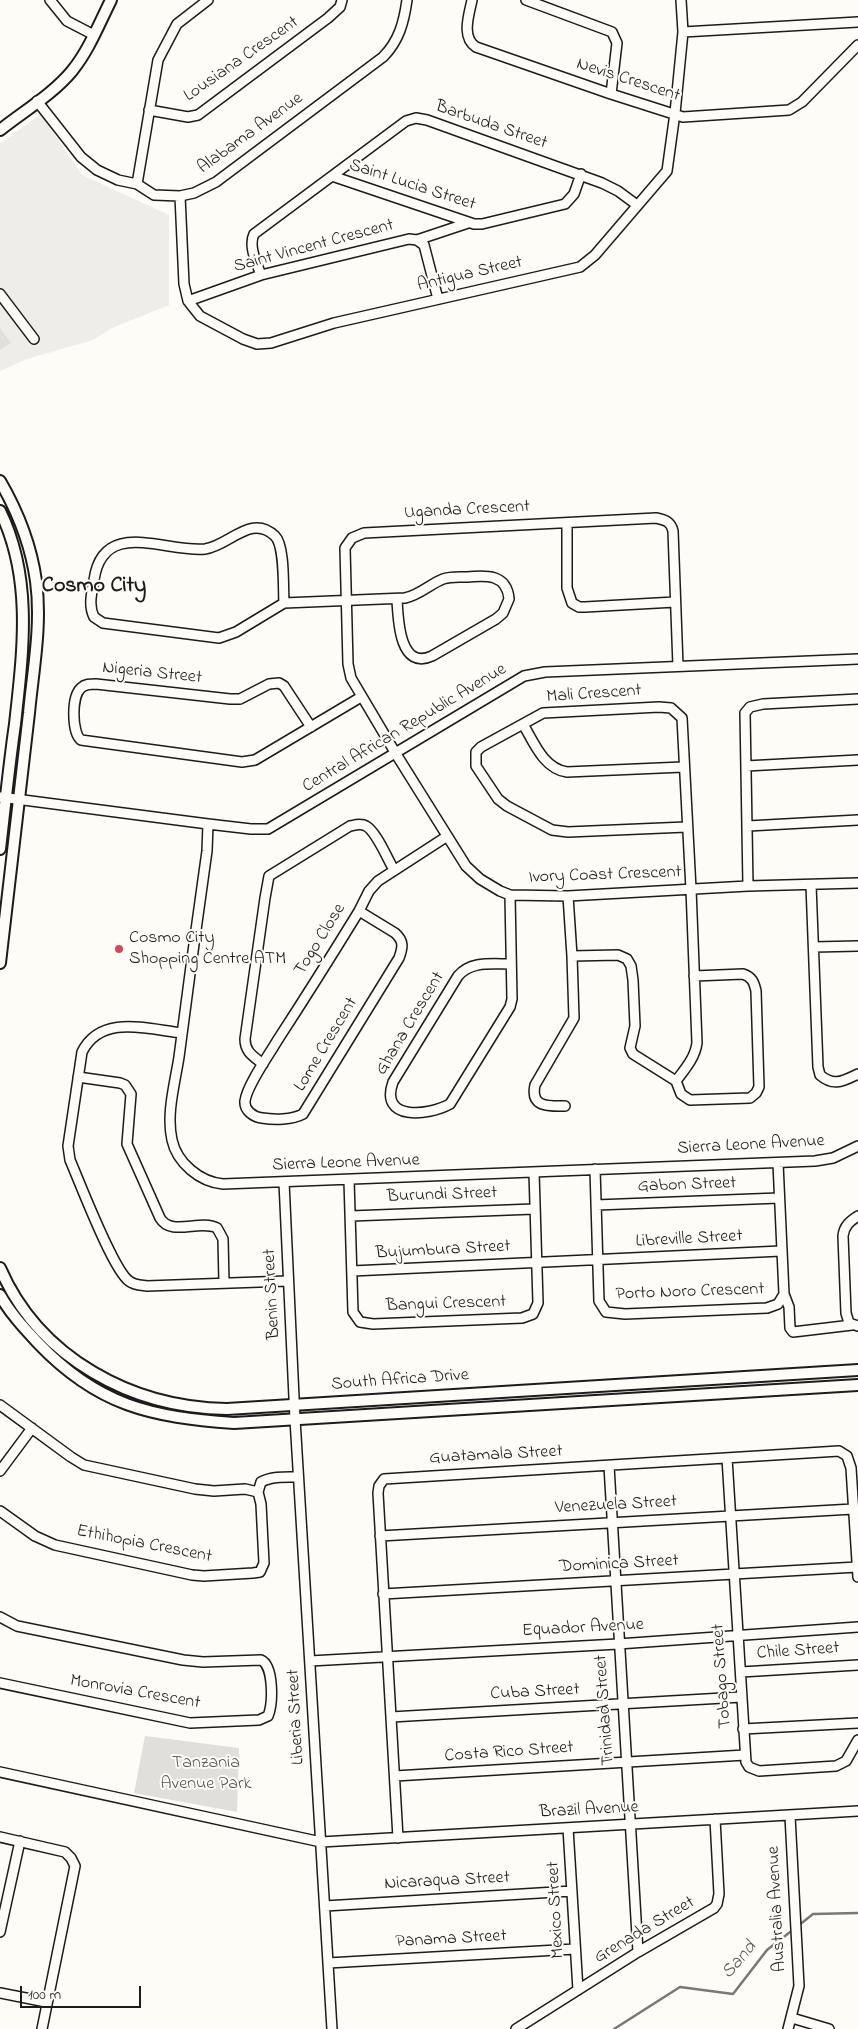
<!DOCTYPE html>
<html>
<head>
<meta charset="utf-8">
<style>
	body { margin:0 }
	#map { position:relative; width:858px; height:2029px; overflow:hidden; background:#fdfcf7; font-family:"Indie Flower",sans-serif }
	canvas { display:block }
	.scale { position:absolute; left:20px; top:1986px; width:121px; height:22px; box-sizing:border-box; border:2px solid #1c1c1c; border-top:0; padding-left:6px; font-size:15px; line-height:18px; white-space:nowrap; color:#1c1c1c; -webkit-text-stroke:4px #fdfcf7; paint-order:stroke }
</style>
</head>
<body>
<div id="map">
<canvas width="858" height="2029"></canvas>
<div class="scale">100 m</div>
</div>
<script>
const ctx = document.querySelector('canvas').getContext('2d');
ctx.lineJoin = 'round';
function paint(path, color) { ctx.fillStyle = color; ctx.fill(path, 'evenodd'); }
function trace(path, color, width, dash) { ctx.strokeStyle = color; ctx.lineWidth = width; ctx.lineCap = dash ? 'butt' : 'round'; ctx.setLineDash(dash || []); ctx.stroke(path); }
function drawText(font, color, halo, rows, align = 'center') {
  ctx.font = font + ' "Indie Flower",sans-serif'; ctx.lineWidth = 4; ctx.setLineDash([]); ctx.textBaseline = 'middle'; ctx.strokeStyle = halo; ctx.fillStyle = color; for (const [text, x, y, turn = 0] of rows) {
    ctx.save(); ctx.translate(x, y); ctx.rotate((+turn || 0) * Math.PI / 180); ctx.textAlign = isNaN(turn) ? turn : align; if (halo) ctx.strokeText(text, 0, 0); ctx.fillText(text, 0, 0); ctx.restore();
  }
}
paint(new Path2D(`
	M41,114l41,61 87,40v90l-57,23 -19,12 -66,19 -27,12v-227z`), '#eeede9');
paint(new Path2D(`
	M0,328l11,15 -11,7z
	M145,1736l94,12 -2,64 -103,-19z`), '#e0dfdb');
trace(new Path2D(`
	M798,1926l15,-12 45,-1
	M614,2029l66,-42 53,7 34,-44 27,-21`), '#797876', 2.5);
const minor = new Path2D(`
	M50,0l17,21 27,14
	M472,0c-3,15 -11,37 4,47l135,47 72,23 106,-7 13,-8 56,-57
	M526,0l86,32 5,11 -6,51
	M683,32l175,-10
	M37,101l44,56 16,13 21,10 19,4 17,11 26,1 14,-3 22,-11 167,-125c16,-16 21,-35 24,-57
	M149,110l39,7 10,-2 130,-97 12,-11 2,-7
	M332,176l142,48h8l83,-20 9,-10 7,-20
	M137,184l21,-124 19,-36 31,-24
	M180,196l4,88 4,17 12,15 43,23 14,5 14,-1 63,-20 246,-56 15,-12 72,-84 8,-58 8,-81 -2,-32
	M417,240l51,-17
	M261,275c-4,-11 -13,-29 -7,-41l152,-113 10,-3 11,2 175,63 16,8 19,14
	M0,294l34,45
	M188,301l73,-26 148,-36 8,1 7,5 14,54
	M567,523v65l5,15 7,4h6l90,-5
	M284,603c-1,-16 1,-57 -9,-67 -24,-23 -46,10 -70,13 -39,4 -102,-32 -111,31 -2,12 -6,25 0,37l9,6 116,15 17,-6 48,-29 121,-5c15,-3 25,-14 38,-19 8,-3 17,-2 24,-2 19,-2 40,-3 42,22l-6,14 -7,6 -64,37c-33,15 -34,-38 -35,-57
	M678,666l-5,-135c-2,-9 -7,-11 -17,-13l-292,15 -12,5 -7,10 3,116 3,14 45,76 70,112 14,13 20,12 10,4 58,1 180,-10 110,-3
	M523,724c11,19 21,45 44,48l116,-5
	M311,727l-27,-41 -5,-3 -10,1 -29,15h-10l-134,-15c-6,0 -11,0 -15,4 -10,9 -9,45 0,52l161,22 13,-2 106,-63
	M746,766l112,-6
	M0,797l208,27 43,5h17l256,-153 21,-4 313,-13
	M208,824l-1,27c-10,69 -19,137 -28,206 -4,26 -13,57 -7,83 5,23 28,42 51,44 198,-6 395,-15 592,-23l18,-3 25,-12
	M748,826l110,-6
	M811,885l7,182 2,8c14,12 23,6 38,-1
	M748,886l-3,-173 5,-6 13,-3 95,-5
	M359,911l36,22c9,8 8,14 4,25l-96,156c-11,6 -29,6 -41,4 -9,-1 -18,-8 -17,-17 2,-16 24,-46 32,-60 28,-43 55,-86 82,-130l10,-20 9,-10 68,-44
	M814,947l44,-1
	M572,956l46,-1 9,4 4,7 2,14 2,46 -5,22 3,6 43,27 5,13 9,6 60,-2 6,-5 3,-6 -3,-96c-2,-9 -4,-14 -13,-17l-49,2
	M510,964c-20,0 -39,-3 -52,12l-65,106c-14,39 35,34 57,22l60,-97 2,-8 -2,-104
	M181,1033c-34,-4 -80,-19 -99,19l-14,94 2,14c10,23 43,110 59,121 5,4 11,4 18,5l140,-5
	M263,1064c-10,-8 -18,-12 -18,-25l20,-141 4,-22 81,-50c5,-1 11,-3 16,0 10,5 22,34 28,44
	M78,1077l42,6 5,2 6,9 -4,50 33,74c11,19 40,1 57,10l6,11 1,44
	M676,1081c9,-12 19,-23 21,-38l-6,-154 -9,-171 -11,-10 -12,-1 -116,6 -62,34 -5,5v14l22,33 9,7 45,24 16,2 118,-5
	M565,1106c-16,0 -35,2 -30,-21l39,-67 -2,-62 -4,-60
	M595,1169l4,132 7,11 19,2 142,-6 11,-4 6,-10 -6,-131
	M349,1180l4,132 7,10 13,2 149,-6 11,-4 5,-11 -4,-131
	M284,1182l11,237 37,610
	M596,1205l183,-7
	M351,1216l183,-7
	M858,1216c-8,5 -14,10 -15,20l3,77 3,10 9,3
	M352,1271l429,-20
	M784,1294l5,13 1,21 3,4 59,-7
	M0,1405l71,52 13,8 111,24 19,2 31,-2 13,3 3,12 3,59 -4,9 -7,1 -49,3 -12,-1 -137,-30 -20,-9 -35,-25
	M727,1458l19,304 3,5 10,4 77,-5 10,-5 12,-21
	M609,1466l29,486
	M0,1471l32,-43
	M258,1492l3,-10c11,-6 25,-5 37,-5
	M380,1536l473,-27
	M383,1594l474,-27
	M0,1617l17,9 166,34 20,2 58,-2c13,6 12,44 7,56l-9,4 -69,3 -190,-40
	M310,1661l308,-17 240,-17
	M741,1672l117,-7
	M391,1717l350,-20
	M743,1729l115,-6
	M0,1772l321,70 537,-31
	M395,1776l350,-21
	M568,1828l10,162
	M0,1837l65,15 6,6 4,8 -33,163
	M398,1838l-20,-345 1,-7 5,-7 455,-28 8,5 4,12 7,109
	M325,1906l247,-15
	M0,1932l20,-91
	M328,1963l247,-14
	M0,1993l46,9
	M792,2018l37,11
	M516,2029l122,-77 76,-44 3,-4 2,-10 -4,-75
	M788,2029l11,-43 -9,-170`);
const tertiary = new Path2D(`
	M0,130c24,-19 53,-36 72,-59 17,-21 27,-47 39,-71
	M0,481c18,31 31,64 36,100 6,44 -3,89 -7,132 -9,84 -19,167 -29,250
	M0,511c33,67 23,140 15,213 -6,41 -10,83 -15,125
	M0,1268c39,90 132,140 227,141l631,-39
	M0,1295c10,18 24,33 38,48 60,63 113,74 196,80l624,-38`);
trace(minor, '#1c1c1c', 12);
trace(tertiary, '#1c1c1c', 14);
trace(minor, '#fdfcf7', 9);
trace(tertiary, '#fdfcf7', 10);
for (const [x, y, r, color] of [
	[119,949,5,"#d1495b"]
]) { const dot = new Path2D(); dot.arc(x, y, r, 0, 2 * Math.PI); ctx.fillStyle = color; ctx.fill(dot); trace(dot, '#fdfcf7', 2); }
drawText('18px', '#1c1c1c', '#fdfcf7', [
	["Lousiana Crescent",242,60,-35],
	["Nevis Crescent",628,81,18],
	["Barbuda Street",491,126,19],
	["Alabama Avenue",251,134,-36],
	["Saint Lucia Street",412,186,18],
	["Saint Vincent Crescent",314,247,-15],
	["Antigua Street",470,275,-13],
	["Uganda Crescent",467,511,-3],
	["Nigeria Street",152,674,6],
	["Mali Crescent",594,695,-4],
	["Central African Republic Avenue",405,729,-31],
	["Ivory Coast Crescent",605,876,-2],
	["Togo Close",321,940,-58],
	["Ghana Crescent",411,1024,-59],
	["Lome Crescent",327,1045,-59],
	["Sierra Leone Avenue",751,1146,-3],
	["Sierra Leone Avenue",346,1164,-2],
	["Gabon Street",687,1186,-2],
	["Burundi Street",442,1196,-2],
	["Libreville Street",689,1240,-3],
	["Bujumbura Street",443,1251,-3],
	["Porto Noro Crescent",690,1293,-2],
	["Benin Street",273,1294,-93],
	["Bangui Crescent",446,1305,-2],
	["South Africa Drive",400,1381,-4],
	["Guatamala Street",496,1456,-3],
	["Venezuela Street",616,1506,-3],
	["Ethihopia Crescent",144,1545,11],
	["Dominica Street",619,1565,-3],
	["Equador Avenue",583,1629,-3],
	["Chile Street",798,1652,-4],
	["Tobago Street",723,1676,-94],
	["Monrovia Crescent",135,1693,10],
	["Cuba Street",535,1693,-3],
	["Trinidad Street",606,1710,-94],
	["Liberia Street",297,1717,-93],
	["Costa Rico Street",509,1753,-4],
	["Brazil Avenue",589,1811,-3],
	["Nicaraqua Street",447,1882,-3],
	["Australia Avenue",778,1909,-93],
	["Mexico Street",557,1910,-93],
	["Grenada Street",645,1931,-31],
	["Panama Street",451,1940,-3]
]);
drawText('18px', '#1c1c1c', '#fdfcf7', [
	["Cosmo City",129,939],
	["Shopping Centre ATM",129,960]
], 'left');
drawText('18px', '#575655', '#fdfcf7', [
	["Tanzania",206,1764],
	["Avenue Park",206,1785]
]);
drawText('italic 19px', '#5a5a58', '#fdfcf7', [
	["Sand",740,1961,-49]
]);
drawText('bold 22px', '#1c1c1c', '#fdfcf7', [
	["Cosmo City",94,587]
]);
</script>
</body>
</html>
